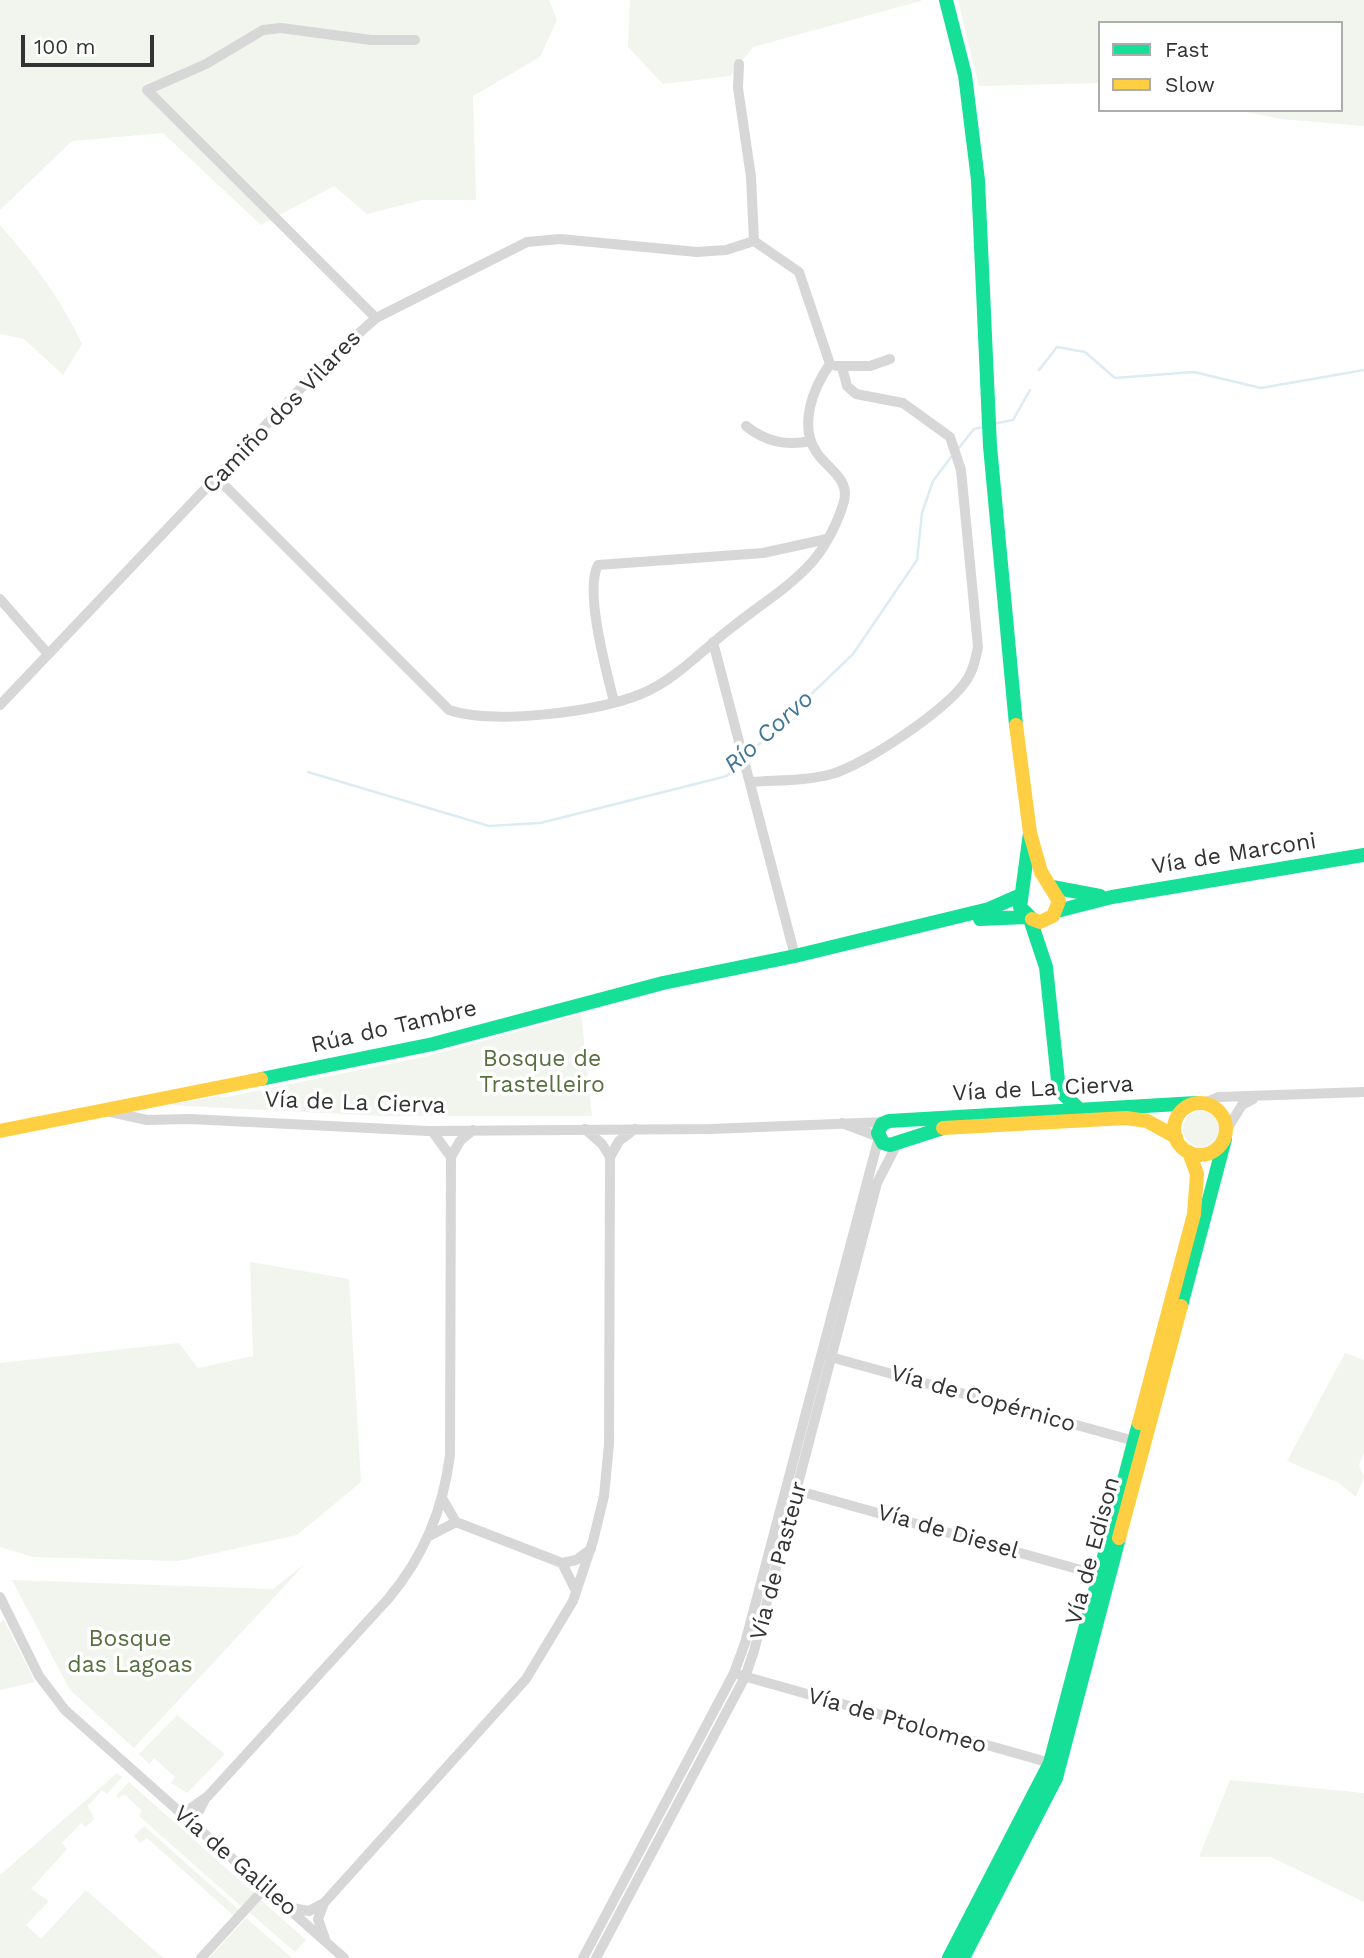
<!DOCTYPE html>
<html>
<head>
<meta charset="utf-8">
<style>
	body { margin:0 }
	#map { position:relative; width:1364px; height:1958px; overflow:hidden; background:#fff; font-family:"Work Sans",sans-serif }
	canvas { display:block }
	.legend { position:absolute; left:1098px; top:21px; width:245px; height:91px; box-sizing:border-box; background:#fff; border:2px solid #adadad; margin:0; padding:9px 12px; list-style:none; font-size:21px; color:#333 }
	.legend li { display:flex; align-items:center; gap:14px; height:35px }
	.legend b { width:35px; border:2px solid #adadad }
	.scale { position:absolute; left:21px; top:35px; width:133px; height:32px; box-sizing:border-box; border:4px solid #333; border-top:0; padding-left:9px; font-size:21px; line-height:24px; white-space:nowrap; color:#333; -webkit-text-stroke:5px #fff; paint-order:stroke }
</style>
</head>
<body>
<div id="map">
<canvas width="1364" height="1958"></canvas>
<ul class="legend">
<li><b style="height:9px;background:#16e098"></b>Fast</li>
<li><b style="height:9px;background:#ffcf43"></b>Slow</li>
</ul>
<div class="scale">100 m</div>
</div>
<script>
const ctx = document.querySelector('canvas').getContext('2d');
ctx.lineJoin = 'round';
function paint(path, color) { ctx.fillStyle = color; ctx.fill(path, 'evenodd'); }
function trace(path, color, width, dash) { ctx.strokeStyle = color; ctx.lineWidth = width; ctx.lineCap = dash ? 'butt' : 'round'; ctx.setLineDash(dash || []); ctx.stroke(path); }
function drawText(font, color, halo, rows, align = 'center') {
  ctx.font = font + ' "Work Sans",sans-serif'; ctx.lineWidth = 7; ctx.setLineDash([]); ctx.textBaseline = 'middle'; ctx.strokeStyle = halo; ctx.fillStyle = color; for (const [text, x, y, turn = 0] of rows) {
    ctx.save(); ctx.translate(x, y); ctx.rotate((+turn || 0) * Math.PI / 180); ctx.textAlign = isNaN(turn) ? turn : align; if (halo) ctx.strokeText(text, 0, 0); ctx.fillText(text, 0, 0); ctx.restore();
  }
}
paint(new Path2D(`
	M0,0h549l8,20 -17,37 -67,39 3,104h-54l-55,14 -33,-28 -73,39 -98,-92 -91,8 -72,69z
	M630,0h291v1l-168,46 -23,29 -67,8 -35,-37z
	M958,0h406v126l-83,-7 -44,-9h104v-87h-241v60l-121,3z
	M0,225c33,37 61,74 82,119l-19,31 -39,-36 -24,-5z
	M581,1014l11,102h-210l-213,-11 50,-9 3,2 206,-42z
	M1183 1129a18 18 0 1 1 36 0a18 18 0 1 1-36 0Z
	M250,1262l99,17 12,203 -64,53 -118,26 -146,-4 -33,-10v-184l179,-20 19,25 55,-12z
	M1345,1353l19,7v93l-5,12 5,12 -8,20 -17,-14 -52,-22z
	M305,1564l-171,184 -64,-58 -58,-110 261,9z
	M4,1620l31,62 -35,8v-67z
	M177,1715l48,39 -38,39 -16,-10 4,-6 -21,-19 -5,6 -10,-10z
	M117,1773l5,4 -15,17 -5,-4 -14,16 6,13 -8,8 -5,-4 -19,20 5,6 -36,40 18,12 -23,24 15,14 45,-49 77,68h-163v-83z
	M1230,1780l134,13v109l-93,-45h-72z
	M129,1782l125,111 -12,14 -103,-91 3,-5 -18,-17 -5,4 -3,-2z
	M144,1826l95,84 -5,6 -87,-78 -7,5 -6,-7z
	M261,1900l45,40 -11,12 -46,-40z
	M246,1918l44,38 2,2h-83z`), '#f1f5ed');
trace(new Path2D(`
	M1039,370l18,-23 28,5 30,26 79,-6 67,16 103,-18
	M993,424l20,-4 17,-30
	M958,449l16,-20 9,-2
	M748,755l105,-101 64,-94 5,-47 11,-32 18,-24
	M308,772l181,54 51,-3 187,-47 14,-14`), '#ddebf3', 2.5);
trace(new Path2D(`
	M739,64l-1,24 13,89 3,64
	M754,241l45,31 31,92
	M376,318l-229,-228 59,-26 57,-34 18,-2 90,12h44
	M836,366h34l20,-7
	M746,426c20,16 40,20 65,15
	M217,478l232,232c46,15 147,2 192,-16 35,-14 64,-47 94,-69 26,-21 55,-38 78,-64 13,-15 26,-41 31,-60 6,-22 -17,-33 -27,-48 -19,-27 -4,-65 13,-89
	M0,599l48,55
	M713,642l82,314
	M614,702c-7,-29 -30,-111 -16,-137l165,-12 64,-14
	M0,705l321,-338 55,-49 151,-76 33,-3 137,13 29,-2 28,-9
	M751,782c27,-2 55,-1 81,-8 34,-10 118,-66 136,-96 6,-10 8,-20 10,-31l-17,-177 -11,-33 -47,-34 -47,-9 -9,-8 -5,-19
	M1204,1103l15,-6 145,-5
	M106,1111l41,9 43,-1 238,12 283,-2 174,-7
	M585,1129l17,15 8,13
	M432,1131l19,26
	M1226,1131l16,-26 11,-6
	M827,1356l311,86
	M792,1489l314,88
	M442,1498l14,24 106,41 14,-3 15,-11
	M429,1536l27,-14
	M562,1563l14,28
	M0,1597l39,79 26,34 279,248
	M740,1675l314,89
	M205,1799l-6,12 -12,8 4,-11 17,-12 180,-197c36,-43 55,-89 62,-144l1,-298 9,-16 13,-11
	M324,1903l-6,16 7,20
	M286,1907l23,4 15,-8 202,-224 47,-78 20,-60 11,-45 5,-52 1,-287 9,-16 16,-12
	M201,1958l64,-70
	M583,1958l151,-285 11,-30 134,-506 -37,-14
	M596,1958l149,-281 9,-26 123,-468 21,-41`), '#d7d7d7', 10);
trace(new Path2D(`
	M946,0l19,75 13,105 12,266 26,279
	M1030,833l-10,74 12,12
	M1052,887l48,9
	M1057,911l55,-14 252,-42
	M980,919l47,-2
	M1030,919l16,48 13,123 20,19
	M261,1079l172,-35 230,-61 132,-27 194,-47 32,-14
	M943,1128l-53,17 -7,-2 -5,-10 4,-9 7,-3 307,-18
	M1181,1306l44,-167
	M949,1958l101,-195 89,-340
	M963,1958l93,-180 63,-240`), '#16e098', 14);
trace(new Path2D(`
	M1016,725l14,108 11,39 18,29 -6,15 -13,6 -8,-3
	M1174 1129a26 26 0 1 1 52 0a26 26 0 1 1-52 0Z
	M943,1128l183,-10 21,3 29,16
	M0,1131l261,-52
	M1139,1423l55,-209 3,-40 -8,-22
	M1119,1538l62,-232`), '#ffcf43', 14);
drawText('23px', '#333', '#fff', [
	["Camiño dos Vilares",282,412,-46],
	["Vía de Marconi",1234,854,-9],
	["Rúa do Tambre",394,1027,-13],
	["Vía de La Cierva",1043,1089,-3],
	["Vía de La Cierva",355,1103,2],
	["Vía de Copérnico",983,1399,16],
	["Vía de Diesel",948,1532,16],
	["Vía de Edison",1093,1551,-75],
	["Vía de Pasteur",779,1561,-75],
	["Vía de Ptolomeo",897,1721,16],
	["Vía de Galileo",235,1861,41]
]);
drawText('23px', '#56703f', '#fff', [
	["Bosque de",542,1059],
	["Trastelleiro",542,1085],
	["Bosque",130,1639],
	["das Lagoas",130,1665]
]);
drawText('italic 24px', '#3f7597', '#fff', [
	["Río Corvo",769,732,-42]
]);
</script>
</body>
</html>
